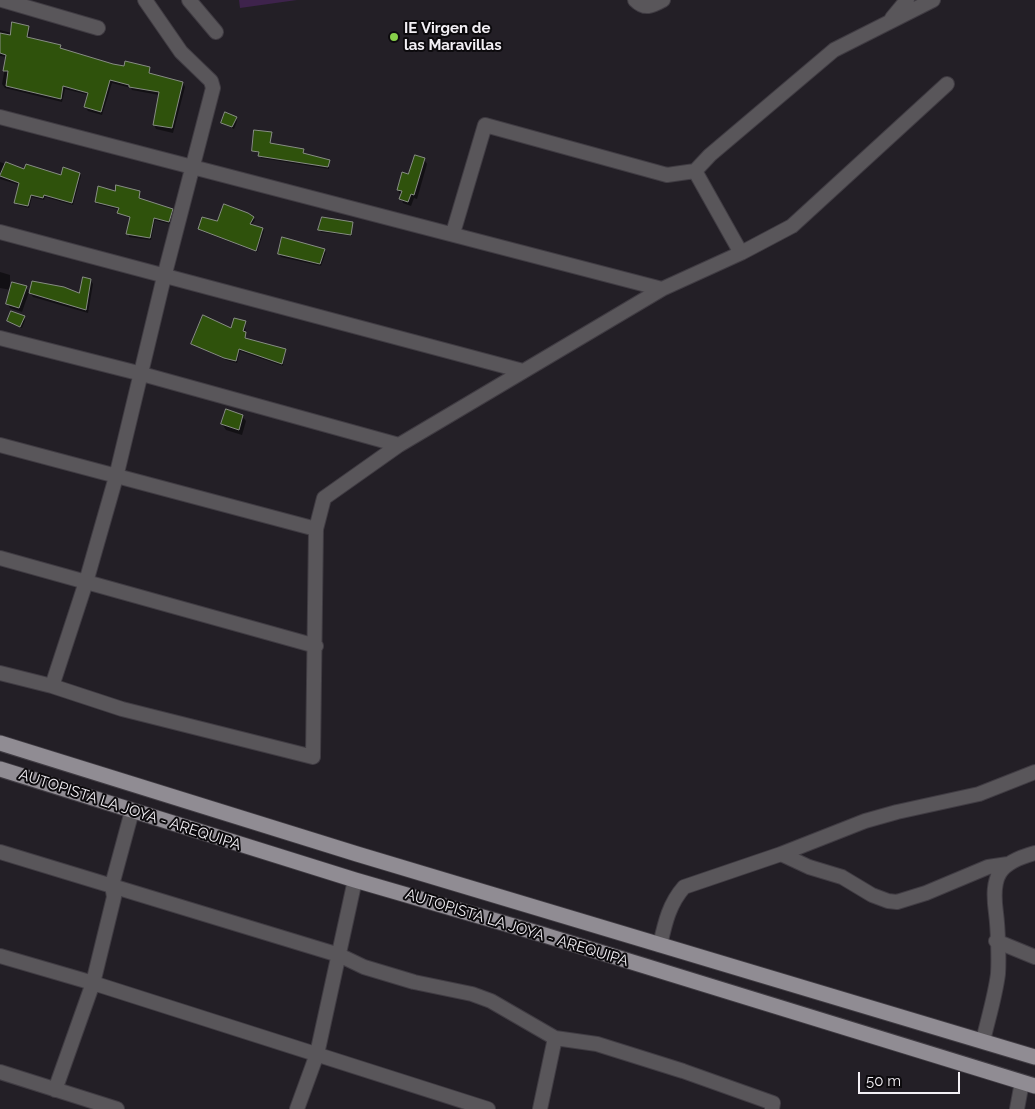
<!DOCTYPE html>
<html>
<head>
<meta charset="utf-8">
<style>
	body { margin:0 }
	#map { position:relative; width:1035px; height:1109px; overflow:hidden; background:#231f26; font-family:Raleway,sans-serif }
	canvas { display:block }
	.scale { position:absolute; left:858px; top:1072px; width:102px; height:22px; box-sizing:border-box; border:2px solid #f3f0f5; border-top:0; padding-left:6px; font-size:15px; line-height:18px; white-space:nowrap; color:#f3f0f5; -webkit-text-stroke:4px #0c0a0d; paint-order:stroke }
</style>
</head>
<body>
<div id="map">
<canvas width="1035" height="1109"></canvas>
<div class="scale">50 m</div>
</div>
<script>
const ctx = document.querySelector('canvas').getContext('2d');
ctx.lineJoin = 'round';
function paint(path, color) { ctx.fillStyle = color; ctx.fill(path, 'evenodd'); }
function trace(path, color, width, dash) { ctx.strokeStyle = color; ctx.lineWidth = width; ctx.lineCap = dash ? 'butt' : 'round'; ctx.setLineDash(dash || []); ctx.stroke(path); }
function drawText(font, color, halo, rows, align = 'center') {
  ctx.font = font + ' Raleway,sans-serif'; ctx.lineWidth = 4; ctx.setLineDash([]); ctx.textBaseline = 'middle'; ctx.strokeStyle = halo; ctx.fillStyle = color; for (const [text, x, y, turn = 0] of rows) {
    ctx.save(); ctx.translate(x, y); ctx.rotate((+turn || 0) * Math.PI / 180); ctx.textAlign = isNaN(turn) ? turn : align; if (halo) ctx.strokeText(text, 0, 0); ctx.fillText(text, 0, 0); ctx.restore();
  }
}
paint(new Path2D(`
	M239,0h58l-57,8z`), '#3e234c');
paint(new Path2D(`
	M28,27l2,4 -1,8 31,7 2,4 51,15 36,3 2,7 32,8 2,4 -12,46 -17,-4 -2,-4 5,-30 -27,-5 -1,-2 -19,-5 -10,32 -14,-4 -3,-4 4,-12 -24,-6 -3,13 -57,-14 -3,-4 5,-27 -7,-1v-26l11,3z
	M236,118l1,3 -3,8 -12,-6z
	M271,134v11l32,5 1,5 25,7v7l-68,-11 -1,-4 -7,-3z
	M424,159l3,5 -10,35 -3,-1 -3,8 -8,-3 -5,-13z
	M0,162l25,9 37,5 18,-2 1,2 -8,29 -28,-8 -1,3 -12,-3 -3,11 -12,-3 3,-20 -20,-6z
	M116,192h24v8l32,10 -2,14 -15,-4 -4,20 -22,-3 2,-19 -11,-3 15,5 -15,-10 -23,-6 -1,-2z
	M224,206l30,12 1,2 -4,6 12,3 1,2 -7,21 -56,-21 -2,-2 19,-6z
	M352,223v13l-31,-4 -2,-3z
	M324,250l2,2 -5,14 -40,-9 -2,-3z
	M0,272l10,3v8l16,4 3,5 -7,20 -12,-4 -3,-5 4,-13 -11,-2z
	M90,280l3,4 -5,29 -55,-16 -3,-4 50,2z
	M24,317l1,3 -3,8 -14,-7z
	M245,322l1,17 39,11 -2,16 -43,-15 -3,12 -11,-3 -33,-16 39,-14z
	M242,416l4,5 -4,14 -16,-5 -4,-6z`), '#0007');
const building = new Path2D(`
	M12,22l17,4 -2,11 34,8 -1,3 53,16 11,2 1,-5 25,6 -1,6 34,9 -11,46 -19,-3 6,-33 -30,-5v-2l-19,-5 -9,32 -17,-5 4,-14 -25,-7 -2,13 -55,-13 2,-15h-5l3,-16 -6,-2v-20l10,2z
	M225,112l12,5 -5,10 -11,-4z
	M254,130l18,2 -2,11 34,6 -1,4 27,7 -2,7 -70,-11 1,-4 -7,-1z
	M415,155l10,3 -11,37 -3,-1 -3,8 -9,-3 3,-8 -5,-1 5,-18 6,2z
	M6,162l18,7 2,-5 35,11 2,-8 17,6 -8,30 -28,-8 -1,3 -12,-3 -3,11 -14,-3 5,-20 -19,-7z
	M116,185l24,6 -1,7 34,11 -4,13 -15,-4 -4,20 -24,-4 4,-17 -13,-4 2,-5 -24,-6 3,-16 17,5z
	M224,204l24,9 6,4 -4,7 13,4 -7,23 -58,-22 4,-12 15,4z
	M322,217l31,5 -2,13 -33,-5z
	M282,237l43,12 -5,15 -42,-10z
	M83,277l8,2 -5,31 -57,-17 3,-12 32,6 15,6z
	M12,282l15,4 -8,22 -13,-4z
	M11,311l14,5 -5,11 -13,-6z
	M203,315l28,13 3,-10 12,3 -3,10 3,1 -1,6 41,11 -4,15 -43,-15 -3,12 -12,-3 -33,-14z
	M226,409l17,6 -4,15 -18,-6z`);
paint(building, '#2f520c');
trace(building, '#878d84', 1);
const minor = new Path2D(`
	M2,0l96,28
	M189,0l27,32
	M635,0c10,10 17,6 28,0
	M892,18l15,-18
	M0,117l662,172
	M695,171l46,82
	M0,232l523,139
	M453,233l32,-108 182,50 28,-4 15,-16 124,-105 99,-50
	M0,338l142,36 257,71
	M0,445l316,84
	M0,558l316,88
	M0,673l52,13 70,23 191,48 3,-228 8,-31 75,-53 263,-156 79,-36 51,-27 155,-142
	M52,686l34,-104 30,-105 48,-200 49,-189 -2,-7 -30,-29 -36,-52
	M0,852l339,103 25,12 50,15 58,12 19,7 64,37 42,6 86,27 90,32 -1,6
	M781,854l84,-33 32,-9 82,-18 56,-22
	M996,941l39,16
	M660,945c5,-22 9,-41 24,-58l97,-33 28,13 33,10 30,18 16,6 9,1 29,-9 62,-26 20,-3
	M0,956l93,27 395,126
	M983,1041c5,-22 12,-44 15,-67 1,-14 0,-46 -2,-61 -5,-37 2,-50 39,-60
	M0,1072l117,37
	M55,1090l38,-107 21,-86 -2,-12 20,-74
	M297,1109l20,-55 38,-174
	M540,1109l15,-71
	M1017,1109l5,-27`);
const major = new Path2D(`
	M0,743l357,111 678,203
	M0,769l355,111 186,54 494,152`);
trace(minor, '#403c43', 16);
trace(major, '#403c43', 17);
trace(minor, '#59565a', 14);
trace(major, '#908c93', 15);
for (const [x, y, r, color] of [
	[394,37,5,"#87cf4a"]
]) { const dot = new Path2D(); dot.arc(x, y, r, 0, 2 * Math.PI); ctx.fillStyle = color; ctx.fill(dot); trace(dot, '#0c0a0d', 2); }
drawText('bold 15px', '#f3f0f5', '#0c0a0d', [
	["IE Virgen de",404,28],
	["las Maravillas",404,45]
], 'left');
drawText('15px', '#f3f0f5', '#0c0a0d', [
	["AUTOPISTA LA JOYA - AREQUIPA",130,810,18],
	["AUTOPISTA LA JOYA - AREQUIPA",517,928,17]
]);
</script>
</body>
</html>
